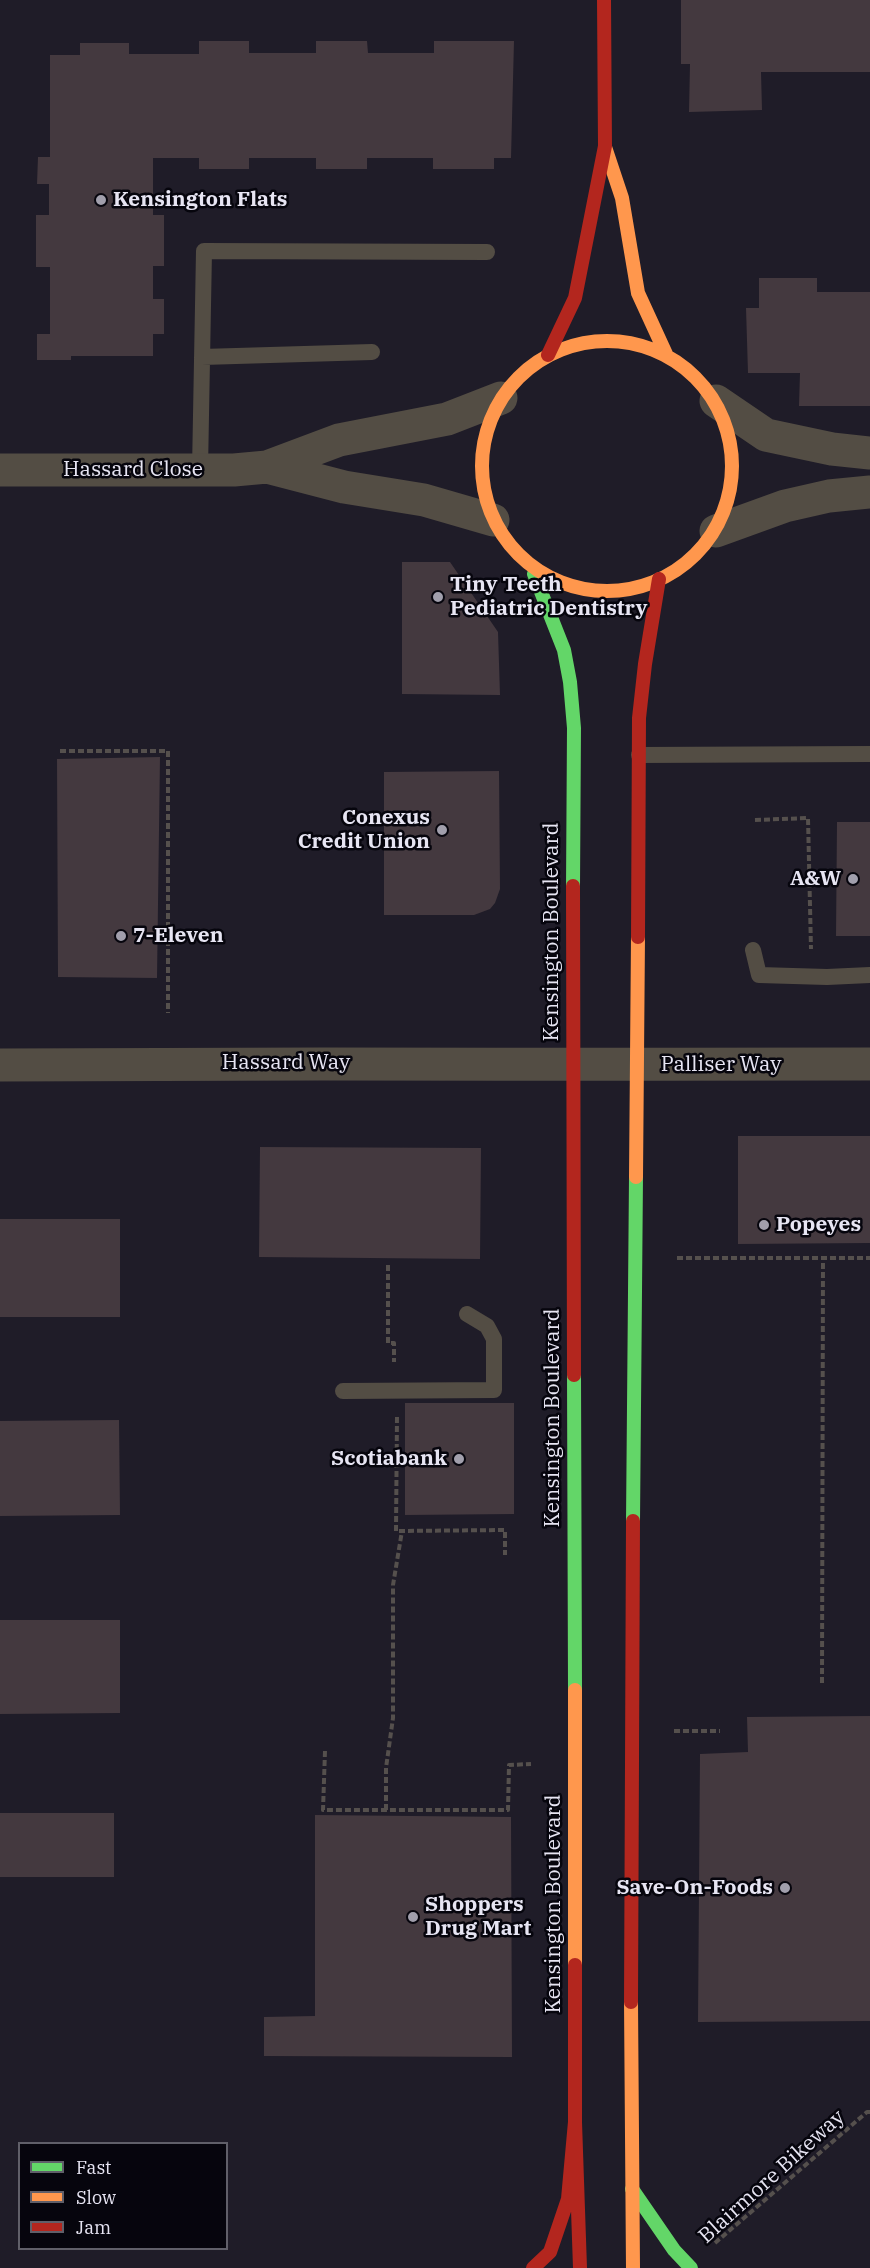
<!DOCTYPE html>
<html>
<head>
<meta charset="utf-8">
<style>
	body { margin:0 }
	#map { position:relative; width:870px; height:2268px; overflow:hidden; background:#1f1c28; font-family:"IBM Plex Serif",serif }
	canvas { display:block }
	.legend { position:absolute; left:18px; top:2142px; width:210px; height:108px; box-sizing:border-box; background:#06050d; border:2px solid #605f69; margin:0; padding:8px 10px; list-style:none; font-size:18px; color:#e7e5f3 }
	.legend li { display:flex; align-items:center; gap:12px; height:30px }
	.legend b { width:30px; border:2px solid #605f69 }
</style>
</head>
<body>
<div id="map">
<canvas width="870" height="2268"></canvas>
<ul class="legend">
<li><b style="height:8px;background:#63d668"></b>Fast</li>
<li><b style="height:8px;background:#ff974d"></b>Slow</li>
<li><b style="height:8px;background:#b3261e"></b>Jam</li>
</ul>
</div>
<script>
const ctx = document.querySelector('canvas').getContext('2d');
ctx.lineJoin = 'round';
function paint(path, color) { ctx.fillStyle = color; ctx.fill(path, 'evenodd'); }
function trace(path, color, width, dash) { ctx.strokeStyle = color; ctx.lineWidth = width; ctx.lineCap = dash ? 'butt' : 'round'; ctx.setLineDash(dash || []); ctx.stroke(path); }
function drawText(font, color, halo, rows, align = 'center') {
  ctx.font = font + ' "IBM Plex Serif",serif'; ctx.lineWidth = 5; ctx.setLineDash([]); ctx.textBaseline = 'middle'; ctx.strokeStyle = halo; ctx.fillStyle = color; for (const [text, x, y, turn = 0] of rows) {
    ctx.save(); ctx.translate(x, y); ctx.rotate((+turn || 0) * Math.PI / 180); ctx.textAlign = isNaN(turn) ? turn : align; if (halo) ctx.strokeText(text, 0, 0); ctx.fillText(text, 0, 0); ctx.restore();
  }
}
paint(new Path2D(`
	M681,0h189v72h-109l1,38 -73,2 1,-48h-9z
	M199,41h50v12h67v-12h51l1,12h66v-12h80l-3,117h-17v11h-61v-11h-66v11h-51v-11h-67v11h-50v-11h-46v57h11v51h-11v33h11v35h-11v22h-82v4h-34v-26h13v-67h-14v-52h13v-31h-12l1,-27h12v-102h30v-12h49v11h70z
	M759,278h58v14h53v114h-71l1,-33h-52l-2,-65h13z
	M402,562h48l48,70 2,63 -98,-1z
	M160,757l-3,221 -99,-1 -1,-218z
	M499,771l1,118 -5,14 -5,6 -16,6h-90v-143z
	M837,822h33v114h-34z
	M738,1136h132v107l-132,1z
	M260,1147l221,1 -1,111 -221,-2z
	M0,1219h120v98h-120z
	M405,1403h109v111l-109,1z
	M119,1420l1,95 -120,1v-95z
	M0,1620h120v93l-120,1z
	M870,1716v305l-172,1 2,-268 48,-2 -1,-35z
	M0,1813h114v64h-114z
	M315,1815l196,2 1,240 -248,-1v-39l51,-1z`), '#44393f');
trace(new Path2D(`
	M60,751h108v262
	M755,820l53,-2 3,131
	M677,1258h193
	M388,1265v78h6v19
	M397,1417l-1,114 109,-1v25
	M822,1683l1,-425
	M674,1731h46
	M325,1751l-2,59h185l1,-45 22,-1
	M386,1810v-42l7,-50v-133l9,-54
	M715,2243l152,-131h3`), '#55504d', 4, [6, 3]);
trace(new Path2D(`
	M202,357l170,-5
	M200,470l4,-219 283,1
	M639,755l231,-1
	M753,950l6,25 68,2 43,-2
	M343,1391l151,-1v-51l-7,-13 -20,-12`), '#534d44', 16);
trace(new Path2D(`
	M716,401l50,34 66,14 38,4
	M267,467l77,20 80,13 69,20
	M0,470h234l33,-3 72,-27 108,-21 54,-21
	M716,531l69,-25 44,-10 41,-4
	M0,1065c290,-2 580,0 870,-1`), '#534d44', 33);
trace(new Path2D(`
	M534,574l30,76 6,32 4,46 -1,158
	M574,1375l1,315
	M633,1521l3,-344
	M632,2189l42,61 17,18`), '#63d668', 14);
trace(new Path2D(`
	M605,147l17,51 16,95 28,61
	M482 466a125 125 0 1 1 250 0a125 125 0 1 1-250 0Z
	M636,1177l2,-240
	M575,1690v275
	M631,2002l2,266`), '#ff974d', 14);
trace(new Path2D(`
	M548,355l27,-57 30,-152 -1,-146
	M573,886l1,489
	M638,937l1,-219 6,-54 14,-85
	M575,1965v157l5,146
	M631,2002l2,-481
	M533,2268l17,-16 18,-53 7,-77`), '#b3261e', 14);
for (const [x, y, r, color] of [
	[101,200,6,"#a19fac"],
	[438,597,6,"#a19fac"],
	[442,830,6,"#a19fac"],
	[853,879,6,"#a19fac"],
	[121,936,6,"#a19fac"],
	[764,1225,6,"#a19fac"],
	[459,1459,6,"#a19fac"],
	[785,1888,6,"#a19fac"],
	[413,1917,6,"#a19fac"]
]) { const dot = new Path2D(); dot.arc(x, y, r, 0, 2 * Math.PI); ctx.fillStyle = color; ctx.fill(dot); trace(dot, '#06050d', 2); }
drawText('bold 21px', '#e7e5f3', '#06050d', [
	["Kensington Flats",113,200],
	["Tiny Teeth",450,585],
	["Pediatric Dentistry",450,609],
	["Conexus",430,818,"right"],
	["Credit Union",430,842,"right"],
	["A&W",841,879,"right"],
	["7-Eleven",133,936],
	["Popeyes",776,1225],
	["Scotiabank",447,1459,"right"],
	["Save-On-Foods",773,1888,"right"],
	["Shoppers",425,1905],
	["Drug Mart",425,1929]
], 'left');
drawText('21px', '#e7e5f3', '#06050d', [
	["Hassard Close",133,470],
	["Kensington Boulevard",552,932,-90],
	["Hassard Way",286,1063],
	["Palliser Way",721,1065],
	["Kensington Boulevard",553,1418,-90],
	["Kensington Boulevard",554,1904,-90],
	["Blairmore Bikeway",772,2177,-42]
]);
</script>
</body>
</html>
